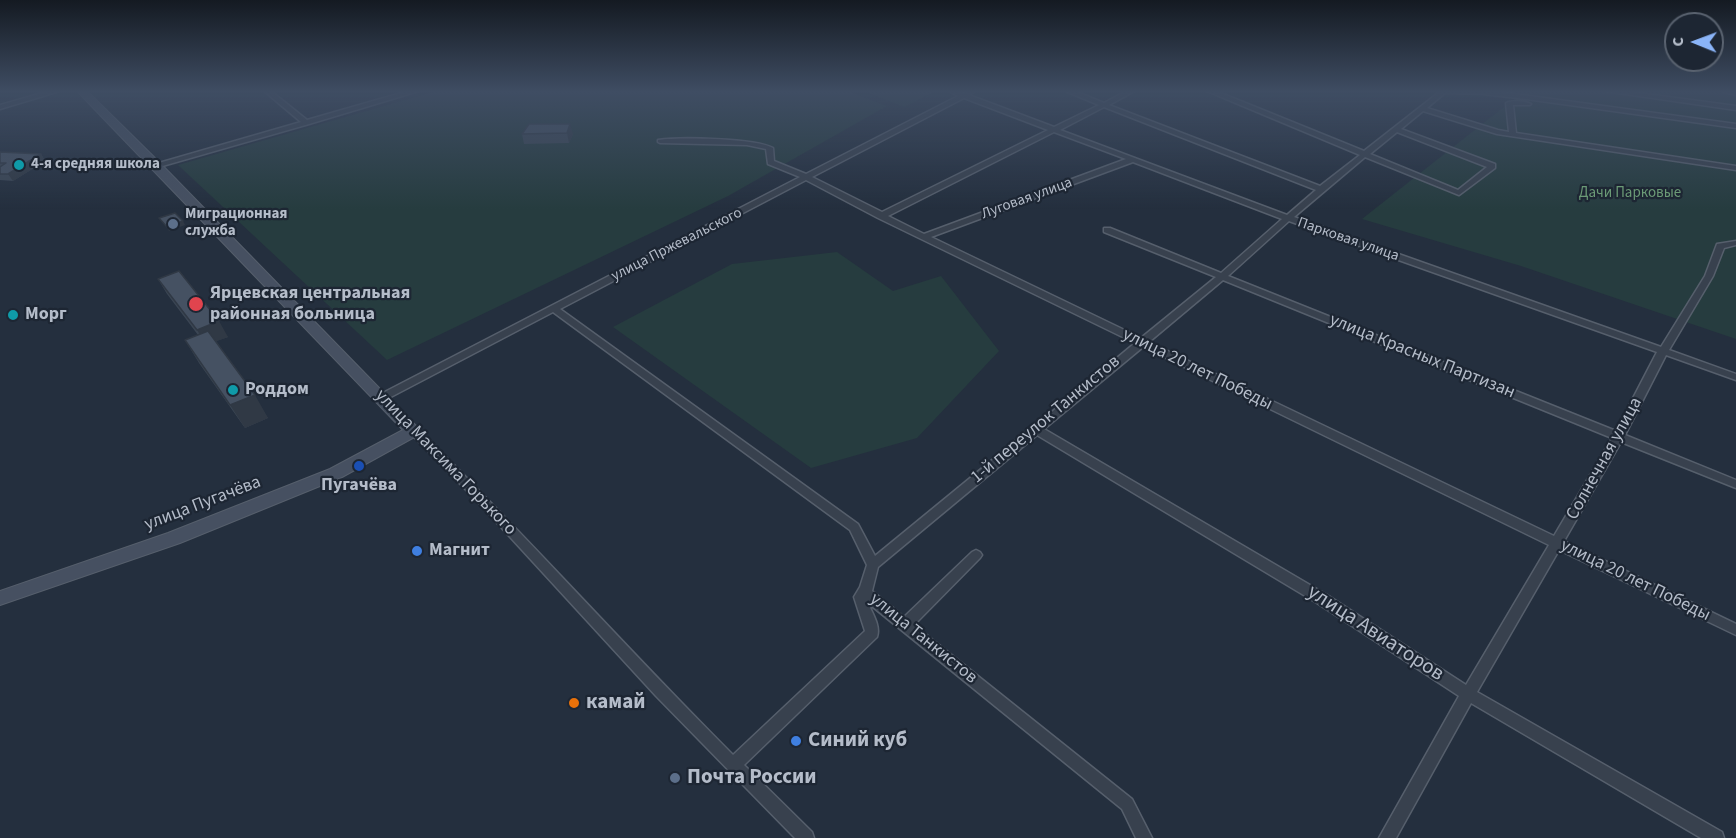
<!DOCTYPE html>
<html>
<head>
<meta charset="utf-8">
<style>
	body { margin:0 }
	#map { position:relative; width:1736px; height:838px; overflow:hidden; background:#242f3e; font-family:"Source Sans 3",sans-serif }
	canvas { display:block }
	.north { position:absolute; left:1664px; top:12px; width:60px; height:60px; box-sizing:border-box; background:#1d2633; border:2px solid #59626f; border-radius:50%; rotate:271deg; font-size:16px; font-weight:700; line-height:24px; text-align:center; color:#b4bcc9 }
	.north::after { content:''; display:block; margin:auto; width:21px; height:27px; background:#8ab4f8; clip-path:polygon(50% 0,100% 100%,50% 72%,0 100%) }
</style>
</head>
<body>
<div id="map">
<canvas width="1736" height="838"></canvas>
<div class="north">С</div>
</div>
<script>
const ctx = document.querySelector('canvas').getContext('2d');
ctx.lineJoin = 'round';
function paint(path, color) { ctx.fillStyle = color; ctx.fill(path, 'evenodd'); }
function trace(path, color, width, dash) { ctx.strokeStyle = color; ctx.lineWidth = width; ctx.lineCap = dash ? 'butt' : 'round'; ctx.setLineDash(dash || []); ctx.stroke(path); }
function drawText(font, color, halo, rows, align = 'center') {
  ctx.font = font + ' "Source Sans 3",sans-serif'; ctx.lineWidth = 4.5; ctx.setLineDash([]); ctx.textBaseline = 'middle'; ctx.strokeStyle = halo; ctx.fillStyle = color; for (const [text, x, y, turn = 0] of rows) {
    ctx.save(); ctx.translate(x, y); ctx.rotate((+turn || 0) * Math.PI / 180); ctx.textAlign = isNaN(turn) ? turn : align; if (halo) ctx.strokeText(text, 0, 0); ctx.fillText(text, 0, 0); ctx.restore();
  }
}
paint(new Path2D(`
	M436,91h412l39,15 -159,90 -341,164 -209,-195z
	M863,91h73l-32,16z
	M1506,91h230v248l-215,-73 -159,-47 157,-124z
	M837,252l56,39 48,-15 58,75 -82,87 -106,30 -198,-141 119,-63z`), '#263c3f');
const street = new Path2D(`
	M49,91h11l-60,18v-4z
	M264,91h7l36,29 101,-29h11l-110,33 -150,43 -7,-2 149,-43z
	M948,91l15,2 12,-2 -6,4 85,32 45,-22 -34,-14h10l29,12 22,-12h9l-26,14 211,81 40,-31 -153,-64h9l148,60 74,-58 -2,-2h57l243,33v4l-210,-29 -44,-5 -37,-1 -18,15 71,22 11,2 -3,-29c5,-3 20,-2 25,1l-1,1h-17l3,28 220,33v4l-239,-36 -74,-23 -22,18 94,35v4l-36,27 -94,-38 -71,60 367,130 44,-71 12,-32 19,-3v4l-12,3 -11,28 -44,74 67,24v6l-70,-25 -41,80 111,45v8l-115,-46 -57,99 172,83v11l-177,-85 -82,142 245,140 2,6h-23l-230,-135 -75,135h-17l80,-142 -142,-93 -280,-168 -159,132 -6,24 32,26 68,-65 4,-2 4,2 2,3 -2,3 -66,67 218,174 20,39h-16l-14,-29 -254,-206c4,10 13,23 9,34l-133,128 68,67 2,6h-19l-139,-142 -179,-195 -69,-70 5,-4 4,1c108,106 209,220 316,327l132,-124 -11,-34 6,-10 7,-22 -17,-35 -297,-218 -168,88h-8l-1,-2 1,-2 423,-219 -32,-13 -2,-15 -19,-4 -87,-2 -2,-1v-2c21,-3 97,-2 115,8l1,13 32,13 152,-78zM964,98l84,32 -166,82 -70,-35zM1104,107l212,83 -29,25 -227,-85zM1054,132l72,27 -202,75 -36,-18zM1397,132l90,35 -29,23 -88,-36zM1133,162l149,57 -61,54 -111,-45h-6v4l112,45 -75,61 -210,-101zM806,180l72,38 257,125 -100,83h-4l-1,3 -155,127 -17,-32 -298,-215zM1289,221l368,131 -41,79 -388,-155zM1223,280l389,158 -58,98 -405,-194zM1143,347l406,198 -83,140 -139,-90 -283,-166z
	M1604,91h20l112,15v4z
	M1722,91h14v4l-13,-3z`);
const secondary = new Path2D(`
	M77,91h10l73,72 261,268 -3,4 -76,42 -162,66 -180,62v-14l168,-58 162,-64 73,-39z`);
trace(street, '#565f6c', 3);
trace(secondary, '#565f6c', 2);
paint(street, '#38414e');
paint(secondary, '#465061');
paint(new Path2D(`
	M529,124l44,10 -4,9 -45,1 -2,-10z
	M0,152l41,2 4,7 -32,20 -13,-1z
	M158,279l70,58 -12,4 52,77 -23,10 -46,-65 -14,-23 13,-5 -31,-41z`), '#3b4654');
paint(new Path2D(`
	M570,124l3,10 -4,9 -2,-10z
	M41,154l4,7 -32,20 -5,-7z
	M183,221l2,4 -16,6 -2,-4z
	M219,321l9,16 -22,8 -9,-15z
	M255,395l13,23 -23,10 -15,-23z`), '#303945');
const building = new Path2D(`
	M529,124h41l-3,9 -45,1z
	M0,152l41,2 -33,20h-8v-7l6,-4h-6z
	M175,213l8,8 -16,6 -8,-9z
	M179,271l40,50 -22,9 -39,-51z
	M208,331l47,64 -25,10 -45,-65z`);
paint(building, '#455162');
trace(building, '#303945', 1.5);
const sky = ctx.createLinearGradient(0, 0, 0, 209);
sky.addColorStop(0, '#141a22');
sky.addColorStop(0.44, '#3f4d63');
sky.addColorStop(1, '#3f4d6300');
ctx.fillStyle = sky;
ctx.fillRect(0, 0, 1736, 209);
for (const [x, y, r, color] of [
	[19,165,6,"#0f9aa8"],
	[173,224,6,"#5c6f8a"],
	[196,304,8,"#e0444e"],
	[13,315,6,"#0f9aa8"],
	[233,390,6,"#0f9aa8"],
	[359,466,6,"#1a4fb4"],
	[417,551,6,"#3f7fe0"],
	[574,703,6,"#e8710a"],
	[796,741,6,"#3f7fe0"],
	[675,778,6,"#5c6f8a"]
]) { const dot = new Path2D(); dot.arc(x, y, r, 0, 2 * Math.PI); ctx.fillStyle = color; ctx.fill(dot); trace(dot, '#1d2633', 2); }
drawText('bold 15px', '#b4bcc9', '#1d2633', [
	["4-я средняя школа",31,165],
	["Миграционная",185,215],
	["служба",185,232]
], 'left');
drawText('15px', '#6b9a76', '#1d2633', [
	["Дачи Парковые",1630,194]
]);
drawText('15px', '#b4bcc9', '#1d2633', [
	["Луговая улица",1027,199,-20],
	["Парковая улица",1348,240,19],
	["улица Пржевальского",677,245,-27]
]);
drawText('bold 18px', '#b4bcc9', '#1d2633', [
	["Ярцевская центральная",210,294],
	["районная больница",210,315],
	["Морг",25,315],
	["Роддом",245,390],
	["Пугачёва",359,486,"center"],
	["Магнит",429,551]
], 'left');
drawText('18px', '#b4bcc9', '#1d2633', [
	["улица Красных Партизан",1422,357,22],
	["улица 20 лет Победы",1197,370,26],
	["1-й переулок Танкистов",1046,420,-40],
	["Солнечная улица",1605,459,-61],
	["улица Максима Горького",445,463,46],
	["улица Пугачёва",203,504,-21],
	["улица 20 лет Победы",1635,581,26],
	["улица Танкистов",923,639,39]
]);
drawText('21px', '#b4bcc9', '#1d2633', [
	["улица Авиаторов",1375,634,33]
]);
drawText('bold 21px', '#b4bcc9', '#1d2633', [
	["камай",586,703],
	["Синий куб",808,741],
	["Почта России",687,778]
], 'left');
</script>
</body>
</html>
